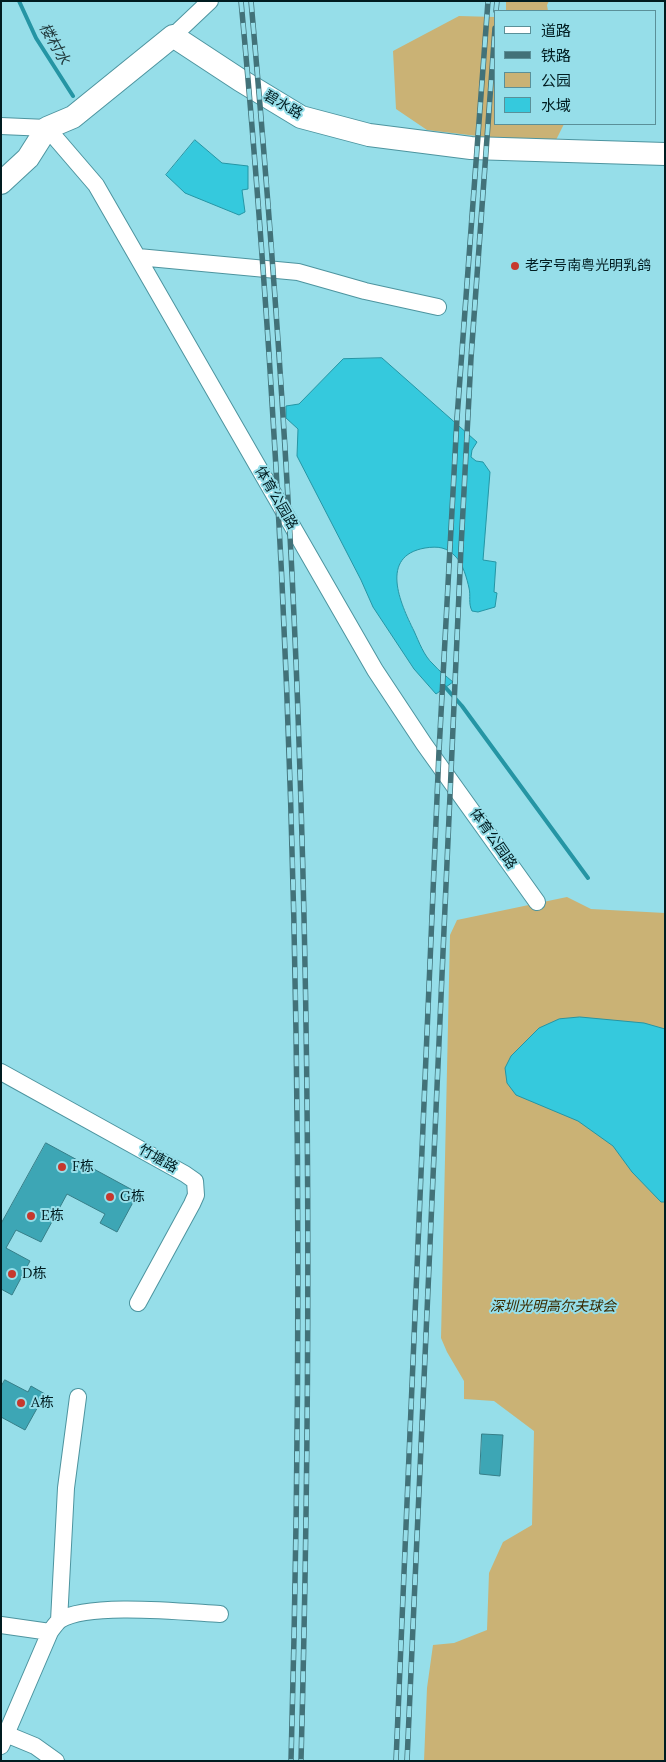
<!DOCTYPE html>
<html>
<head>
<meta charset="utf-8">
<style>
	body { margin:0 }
	#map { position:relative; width:666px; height:1762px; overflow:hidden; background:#96dee9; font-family:Lora,"Noto Sans SC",serif }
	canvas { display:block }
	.frame { position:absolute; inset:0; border:2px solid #001c20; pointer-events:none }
	.legend { position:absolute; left:494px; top:10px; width:162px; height:115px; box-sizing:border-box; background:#96dee9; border:1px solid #5a9099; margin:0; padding:6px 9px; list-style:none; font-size:15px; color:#001c20 }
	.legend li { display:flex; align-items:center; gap:10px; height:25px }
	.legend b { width:25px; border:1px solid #5a9099 }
</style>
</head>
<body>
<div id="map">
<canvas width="666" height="1762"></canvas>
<div class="frame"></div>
<ul class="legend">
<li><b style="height:6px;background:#fff"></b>道路</li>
<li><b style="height:6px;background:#427279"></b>铁路</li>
<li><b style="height:14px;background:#cab275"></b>公园</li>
<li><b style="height:14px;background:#35c9dd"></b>水域</li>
</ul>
</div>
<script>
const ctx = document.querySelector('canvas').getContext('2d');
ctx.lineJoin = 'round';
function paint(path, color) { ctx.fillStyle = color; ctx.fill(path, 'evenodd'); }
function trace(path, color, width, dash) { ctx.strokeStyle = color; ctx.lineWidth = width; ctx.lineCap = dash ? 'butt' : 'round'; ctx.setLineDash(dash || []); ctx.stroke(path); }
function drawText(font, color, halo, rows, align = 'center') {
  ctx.font = font + ' Lora,"Noto Sans SC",serif'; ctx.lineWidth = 4; ctx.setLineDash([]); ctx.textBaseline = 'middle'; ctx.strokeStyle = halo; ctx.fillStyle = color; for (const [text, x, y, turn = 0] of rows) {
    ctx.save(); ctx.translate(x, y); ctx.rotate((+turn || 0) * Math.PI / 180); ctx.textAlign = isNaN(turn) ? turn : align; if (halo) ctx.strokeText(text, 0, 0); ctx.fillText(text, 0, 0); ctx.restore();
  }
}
paint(new Path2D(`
	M506,1h43l-2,4 1,6h-42z
	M459,16l36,1v107h69l-8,16h-45l-84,-10 -31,-21 -3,-58z
	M567,897l24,12 74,4v848h-241l3,-73 6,-43 21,-2 33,-13 2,-57 14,-31 29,-17 2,-94 -40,-30 -30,-2v-18l-17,-29 -6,-14 9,-403 7,-15z`), '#cab275');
const water = new Path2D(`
	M195,140l27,23 26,3v23l-6,1 3,22 -6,3 -54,-22 -19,-18z
	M382,358l95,84 -5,8 -1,7 5,4 7,1 7,10 -7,88 13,2 -2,30 3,1 -2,14 -17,5 -6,-1c-4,-8 -1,-15 -3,-23 -2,-9 -6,-24 -13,-31 -9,-10 -18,-11 -31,-9 -46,8 -25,55 -11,83 5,11 10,25 19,33 6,7 13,12 20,18l-17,12 -22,-25 -41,-62 -12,-27 -64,-124 1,-27 -12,-11v-12l13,-2 44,-45z
	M580,1017l64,6 21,6v173h-4l-29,-30 -19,-26 -35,-25 -62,-26 -9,-12 -2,-15 6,-12 28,-28 20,-9z`);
paint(water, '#35c9dd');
trace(water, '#2595a4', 1);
trace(new Path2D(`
	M19,1l17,37 37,58
	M445,687l17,19 126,172`), '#2595a4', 4);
const building = new Path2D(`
	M46,1143l92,50 -21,39 -17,-9 5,-9 -38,-20 -26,48 -25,-12 -10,18 24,13 -18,34 -11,-6v-65z
	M5,1380l23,12 3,-6 14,8 -20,36 -24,-13v-30z
	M482,1434l21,1 -3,41 -20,-2z`);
paint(building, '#3da6b5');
trace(building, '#367e88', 1);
const street = new Path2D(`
	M173,36l37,-35
	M1,126l46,2 49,57 279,485 49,74 113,158
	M138,257l160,15 67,19 73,16
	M1,1072l184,102 10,7 1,14 -4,9 -54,99
	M59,1621l7,-133 12,-91
	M1,1625l49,7
	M1,1732l34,14 21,15
	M1,1746l49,-114c3,-4 6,-9 10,-12 28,-18 124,-8 160,-6`);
const secondary = new Path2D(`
	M1,183l27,-25 19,-30 26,-11 100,-81 67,44 61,37 68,18 102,13 194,6`);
trace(street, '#4d949f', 18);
trace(secondary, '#4d949f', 24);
trace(street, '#fff', 16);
trace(secondary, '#fff', 22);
const rail = new Path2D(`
	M241,1c11,118 20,235 28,353 31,468 35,938 22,1407
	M251,1c22,247 40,494 48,742 12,339 11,679 2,1018
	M496,11l1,-10
	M396,1761l43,-1010 18,-333 31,-417
	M407,1761l54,-1213 10,-190 24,-330`);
trace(rail, '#427279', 5.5);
trace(rail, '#96dee9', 4, [11]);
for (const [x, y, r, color] of [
	[515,266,5,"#c6382e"],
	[62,1167,5,"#c6382e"],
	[110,1197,5,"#c6382e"],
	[31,1216,5,"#c6382e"],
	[12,1274,5,"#c6382e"],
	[21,1403,5,"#c6382e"]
]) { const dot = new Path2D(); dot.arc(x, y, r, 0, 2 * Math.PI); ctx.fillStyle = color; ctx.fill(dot); trace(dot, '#96dee9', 2); }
drawText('14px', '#001c20', '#96dee9', [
	["碧水路",283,105,30],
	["体育公园路",276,498,60],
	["体育公园路",493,839,55],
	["竹塘路",158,1159,29]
]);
drawText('14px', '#001c20', '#96dee9', [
	["老字号南粤光明乳鸽",525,266],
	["F栋",72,1167],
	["G栋",120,1197],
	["E栋",41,1216],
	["D栋",22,1274],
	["A栋",31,1403]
], 'left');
drawText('italic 14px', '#392a00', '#96dee9', [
	["深圳光明高尔夫球会",553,1307]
]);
drawText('italic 15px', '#20383b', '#96dee9', [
	["楼村水",54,44,60]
]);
</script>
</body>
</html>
